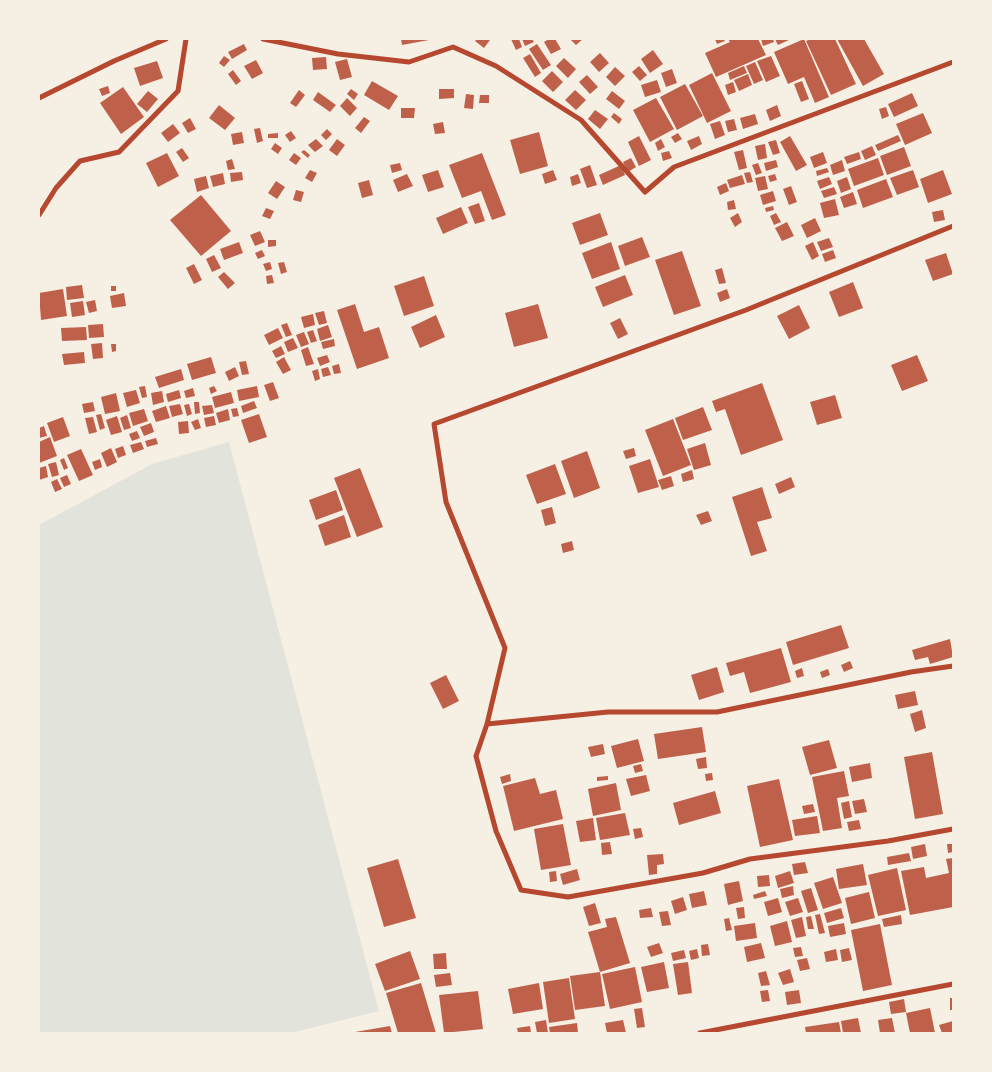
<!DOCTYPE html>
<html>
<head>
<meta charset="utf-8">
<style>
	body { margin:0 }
	#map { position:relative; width:992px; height:1072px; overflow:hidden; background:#f6efe4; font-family:"Playfair Display",serif }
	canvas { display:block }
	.frame { position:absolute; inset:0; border:40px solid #f6efe4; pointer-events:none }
</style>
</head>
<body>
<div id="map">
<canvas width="992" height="1072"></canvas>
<div class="frame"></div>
</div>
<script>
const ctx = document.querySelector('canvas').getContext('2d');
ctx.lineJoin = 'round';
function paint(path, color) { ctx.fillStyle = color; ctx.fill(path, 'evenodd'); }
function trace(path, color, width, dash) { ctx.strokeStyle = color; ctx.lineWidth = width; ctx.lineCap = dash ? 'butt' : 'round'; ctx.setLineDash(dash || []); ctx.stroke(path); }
paint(new Path2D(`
	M229,442l150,569 -88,22h-252v-508l113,-61z`), '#e2e4dc');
paint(new Path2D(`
	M401,39h28v1l-27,5z
	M477,39h11l2,1 -6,8 -9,-7z
	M511,39h8l3,8 -6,3z
	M522,39h10l2,3 -9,4z
	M549,39h6l6,10 -10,5 -7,-12z
	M570,39h13l-7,6z
	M715,39h9l1,2 -8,3z
	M728,39h30l8,16 -50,22 -11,-24 25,-11z
	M761,39h12l1,3 -11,4z
	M775,39h16l-13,6z
	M804,39l25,58 -14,6 -11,-26 -16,7 -14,-32z
	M811,39h24l21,45 -25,11 -25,-54z
	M837,39h27l20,35 -21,12z
	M244,44l3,6 -15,9 -4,-7z
	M537,44l14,21 -8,5 -14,-21z
	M653,50l10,14 -13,9 -9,-14z
	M600,53l9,10 -10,9 -9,-10z
	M530,54l11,19 -6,4 -12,-19z
	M224,56l6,4 -6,7 -5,-4z
	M771,56l9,20 -14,6 -9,-21z
	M326,57l1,12 -14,1 -1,-12z
	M564,58l12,11 -8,9 -12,-12z
	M347,59l5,18 -12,3 -5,-18z
	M256,60l7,13 -11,6 -8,-13z
	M157,61l6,17 -23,8 -6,-18z
	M755,62l8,18 -9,4 -8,-18z
	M639,66l8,9 -7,6 -8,-9z
	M744,66l3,7 -17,7 -2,-7z
	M615,67l10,9 -10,10 -9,-9z
	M672,69l5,14 -11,4 -5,-14z
	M233,70l8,11 -5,4 -8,-11z
	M552,71l11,11 -10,10 -11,-11z
	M712,73l19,38 -24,12 -18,-38z
	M748,74l4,11 -13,6 -5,-11z
	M587,75l11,12 -8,7 -11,-12z
	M657,80l4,12 -16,5 -4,-12z
	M372,81l26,15 -9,14 -25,-15z
	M802,81l7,18 -8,3 -7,-18z
	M733,82l3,10 -8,3 -3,-10z
	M685,84l18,32 -26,14 -17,-33z
	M108,86l2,7 -8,3 -3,-7z
	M123,87l21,30 -23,17 -21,-31z
	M351,89l7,5 -4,6 -7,-6z
	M439,89h15v9l-15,1z
	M299,90l6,5 -9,12 -6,-4z
	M575,90l11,10 -10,10 -11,-10z
	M148,91l10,8 -11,13 -10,-8z
	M612,91l13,10 -6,8 -13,-10z
	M318,92l18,13 -6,7 -17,-12z
	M912,93l6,13 -24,11 -6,-13z
	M466,94l8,1 -1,14 -9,-1z
	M480,95h9v8h-10z
	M347,98l10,10 -7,8 -10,-10z
	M656,98l18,31 -24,13 -17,-32z
	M219,105l16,13 -10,12 -16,-12z
	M777,105l4,11 -11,5 -4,-11z
	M886,107l3,9 -7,3 -3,-10z
	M401,108h14l-1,10h-13z
	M595,110l13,9 -8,10 -12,-10z
	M614,113l8,6 -3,5 -8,-7z
	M923,113l9,20 -27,12 -9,-21z
	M755,114l3,10 -15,5 -3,-11z
	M364,117l6,4 -9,12 -6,-5z
	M190,118l6,11 -8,4 -6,-10z
	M734,119l3,11 -9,2 -3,-11z
	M720,121l5,14 -10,4 -5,-15z
	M443,122l2,11 -10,1 -2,-10z
	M173,124l7,9 -12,9 -7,-9z
	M260,128l3,13 -6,2 -3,-14z
	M327,129l5,5 -6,6 -5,-5z
	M291,131l5,7 -6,4 -5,-7z
	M242,132l2,11 -11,2 -2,-11z
	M539,132l9,34 -28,8 -10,-34z
	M278,133v5h-10v-4z
	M678,133l4,6 -7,4 -4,-6z
	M898,135l3,6 -23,10 -3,-6z
	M639,136l12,24 -12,6 -11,-24z
	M699,136l3,8 -11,6 -4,-9z
	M790,136l17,29 -11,6 -16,-29z
	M316,139l7,7 -8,6 -7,-7z
	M337,139l8,6 -8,11 -8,-6z
	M661,139l4,8 -7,4 -3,-8z
	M776,140l4,13 -7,2 -5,-13z
	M275,143l7,5 -4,6 -7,-5z
	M765,144l2,14 -9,2 -3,-14z
	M872,146l4,9 -11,5 -4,-9z
	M904,147l7,19 -24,9 -7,-19z
	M182,148l7,10 -6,4 -7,-10z
	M304,150l6,5 -2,3 -7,-6z
	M743,150l4,18 -8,2 -5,-18z
	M669,151l3,7 -9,3 -2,-8z
	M823,152l4,11 -13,5 -4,-11z
	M859,152l2,7 -14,5 -3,-7z
	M167,153l12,23 -21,11 -12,-24z
	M294,153l7,5 -5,7 -7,-5z
	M482,153l24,62 -14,5 -11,-29 -19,7 -13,-33z
	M631,158l5,9 -8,5 -5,-10z
	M878,158l6,17 -30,11 -6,-17z
	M232,159l3,10 -7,1 -2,-9z
	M776,160l2,7 -12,4 -2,-8z
	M842,160l3,11 -12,4 -3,-10z
	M400,163l2,7 -10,3 -2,-8z
	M758,163l4,10 -6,2 -4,-10z
	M590,165l7,20 -10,3 -7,-19z
	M621,165l4,10 -22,10 -4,-10z
	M827,168l2,4 -12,4 -1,-5z
	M310,170l7,3 -5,9 -7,-4z
	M438,170l6,17 -16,5 -6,-17z
	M553,170l4,10 -12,4 -3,-10z
	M913,170l6,17 -22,8 -7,-17z
	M943,170l9,24 -24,9 -8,-24z
	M242,172l1,8 -12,2 -1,-9z
	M750,172l3,10 -6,1 -3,-10z
	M223,173l2,11 -12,3 -3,-11z
	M407,174l6,12 -15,6 -5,-12z
	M578,174l3,9 -9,3 -2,-9z
	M775,174l2,6 -7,2 -2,-6z
	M742,175l3,9 -15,4 -3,-8z
	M206,176l3,12 -12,4 -3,-13z
	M765,176l3,13 -10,2 -3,-13z
	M829,177l3,7 -12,5 -3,-8z
	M847,177l4,12 -10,4 -4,-12z
	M886,179l7,18 -30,11 -6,-18z
	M369,180l4,15 -11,3 -4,-15z
	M276,181l9,6 -8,12 -9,-6z
	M726,183l3,8 -9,4 -3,-8z
	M791,186l6,16 -8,3 -6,-16z
	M834,187l3,7 -13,4 -3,-7z
	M296,190l8,2 -3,10 -8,-2z
	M773,191l3,10 -13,4 -3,-10z
	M853,192l4,12 -13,4 -4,-11z
	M201,195l30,36 -30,25 -31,-36z
	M835,199l4,16 -15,3 -4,-15z
	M734,200l2,9 -8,1 -1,-8z
	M479,203l6,18 -10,3 -7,-17z
	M773,206l1,4 -8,2 -1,-4z
	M461,207l7,16 -25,11 -7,-16z
	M266,208l8,3 -4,8 -8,-3z
	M943,210l2,10 -11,2 -2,-10z
	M600,213l8,22 -28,10 -8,-22z
	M738,213l4,9 -7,5 -5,-9z
	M776,213l5,9 -7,3 -4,-9z
	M815,218l6,13 -14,7 -6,-13z
	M787,222l7,14 -12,5 -7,-13z
	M260,231l5,11 -10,4 -5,-11z
	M642,237l8,20 -25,9 -7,-20z
	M829,238l4,9 -12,4 -4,-9z
	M268,240h8v6l-8,1z
	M239,242l4,11 -19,7 -4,-11z
	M611,242l9,27 -28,10 -10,-26z
	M813,242l6,14 -7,4 -7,-14z
	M262,250l3,6 -7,3 -3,-6z
	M833,250l3,8 -11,4 -3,-8z
	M682,251l19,55 -27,9 -19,-55z
	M946,253l7,21 -20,7 -8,-21z
	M214,255l7,13 -9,4 -6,-13z
	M270,262l2,7 -6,2 -3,-7z
	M284,262l3,10 -6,2 -3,-11z
	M194,264l8,16 -8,4 -8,-16z
	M722,268l4,15 -7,1 -4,-14z
	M224,272l11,11 -7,6 -10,-12z
	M272,275l2,8 -7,1 -1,-8z
	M625,275l8,20 -30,12 -8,-20z
	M424,276l10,30 -30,10 -10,-30z
	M853,282l10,26 -24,9 -10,-25z
	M82,285l2,13 -17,2 -1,-13z
	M111,286h5v5h-5z
	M63,289l4,27 -26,4 -2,-27z
	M727,289l3,9 -10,4 -3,-9z
	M124,293l2,13 -14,2 -2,-12z
	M95,300l2,11 -8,2 -3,-11z
	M83,301l2,14 -13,2 -2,-14z
	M355,304l9,28 15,-5 10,31 -32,11 -20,-59z
	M538,304l10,34 -34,9 -9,-34z
	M799,305l11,23 -21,11 -12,-23z
	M324,311l3,12 -8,2 -4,-12z
	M313,314l2,11 -11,3 -3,-11z
	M436,315l9,22 -25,11 -9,-21z
	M620,318l8,16 -10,5 -8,-16z
	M287,323l5,12 -6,2 -5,-12z
	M103,324l1,13 -15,1 -1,-13z
	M328,325l4,12 -12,4 -3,-12z
	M86,327l1,13 -25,1 -1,-13z
	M278,328l5,10 -14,7 -5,-10z
	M313,330l4,11 -6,2 -4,-11z
	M304,332l5,12 -8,3 -5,-12z
	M293,338l5,10 -10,4 -4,-10z
	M334,339l1,7 -12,3 -2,-7z
	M102,343l1,15 -10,1 -2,-15z
	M111,344h5v7l-4,1z
	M281,346l4,8 -9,4 -4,-7z
	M308,347l6,17 -8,2 -5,-16z
	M84,352l1,11 -21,2 -2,-11z
	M327,355l3,7 -10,4 -3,-8z
	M917,355l11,26 -26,10 -11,-26z
	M211,357l5,16 -24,7 -5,-16z
	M284,357l7,13 -8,4 -7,-12z
	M246,361l3,13 -7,1 -3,-13z
	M339,364l2,9 -7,1 -2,-8z
	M235,367l4,9 -10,5 -4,-9z
	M328,367l3,8 -8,2 -2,-8z
	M181,369l3,11 -25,8 -4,-11z
	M318,369l2,10 -5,2 -3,-10z
	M273,382l6,16 -9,3 -6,-16z
	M762,383l21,57 -42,15 -16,-46 -9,3 -4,-11z
	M145,386l2,11 -5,1 -3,-11z
	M214,386l3,5 -6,3 -2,-6z
	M257,386l2,11 -20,4 -2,-11z
	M193,388l2,8 -9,2 -2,-7z
	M136,390l4,13 -13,4 -4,-14z
	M179,390l2,8 -13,4 -2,-8z
	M162,391l2,11 -11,3 -2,-12z
	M231,392l3,11 -19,5 -3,-11z
	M116,393l4,18 -15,3 -4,-17z
	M835,395l7,23 -25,7 -7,-23z
	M254,401l3,7 -14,5 -2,-7z
	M93,402l2,9 -11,2 -2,-9z
	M194,402h5l1,11 -5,1z
	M180,404l3,10 -11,3 -3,-11z
	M189,404l3,10 -5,2 -3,-11z
	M212,405l2,8 -10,2 -2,-9z
	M166,406l4,12 -14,4 -4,-11z
	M703,407l9,23 -29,10 -8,-22z
	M237,408l2,8 -6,1 -2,-8z
	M144,409l4,12 -15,5 -4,-13z
	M228,409l2,11 -11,3 -3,-10z
	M101,414l4,14 -5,2 -4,-15z
	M259,414l8,23 -18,6 -8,-23z
	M127,415l4,13 -7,2 -4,-12z
	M117,416l5,16 -11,3 -5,-15z
	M214,416l2,9 -10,2 -2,-9z
	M63,417l7,19 -16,6 -7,-19z
	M93,417l4,15 -8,2 -4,-16z
	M198,419l3,9 -6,2 -4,-8z
	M673,419l18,46 -28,11 -18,-46z
	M188,421l1,12 -10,1 -1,-12z
	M151,423l3,9 -10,4 -4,-9z
	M44,426l3,10 -8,2v-10z
	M137,431l3,7 -8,3 -3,-7z
	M50,437l7,19 -18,7v-21z
	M156,438l2,6 -11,3 -2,-6z
	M141,442l3,7 -11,4 -3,-8z
	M705,443l6,22 -17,5 -7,-21z
	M123,446l3,9 -8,3 -3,-9z
	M111,448l6,14 -10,5 -6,-14z
	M634,448l2,8 -10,3 -3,-8z
	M81,449l12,26 -14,6 -12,-26z
	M587,451l13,37 -26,10 -13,-37z
	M64,458l4,10 -4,2 -4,-10z
	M100,459l2,8 -7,3 -3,-8z
	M650,459l9,28 -21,6 -9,-27z
	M56,462l3,13 -7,2 -4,-13z
	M555,464l11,30 -29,10 -11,-29z
	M46,466l2,11 -9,3v-12z
	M360,468l23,59 -26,10 -23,-59z
	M692,470l2,9 -11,3 -2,-8z
	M67,475l4,9 -7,3 -4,-9z
	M671,476l3,10 -12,4 -4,-10z
	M791,477l4,10 -16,7 -4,-10z
	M57,479l5,10 -7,3 -4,-10z
	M762,487l10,31 -15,4 10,29 -16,5 -19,-59z
	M336,490l7,20 -27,10 -7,-20z
	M552,507l4,16 -11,3 -4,-16z
	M708,511l4,10 -11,4 -5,-10z
	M344,515l7,22 -26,9 -7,-21z
	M572,541l2,9 -11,3 -2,-9z
	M841,625l8,23 -56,17 -7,-23z
	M950,639l3,18 -23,7 -2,-7 -13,3 -3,-10z
	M781,648l10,34 -41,11 -6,-21 -14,4 -4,-13z
	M850,661l3,7 -9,4 -3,-7z
	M717,667l7,25 -25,8 -8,-25z
	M802,668l2,8 -7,2 -2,-7z
	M828,669l2,6 -8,3 -2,-6z
	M446,675l13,26 -16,8 -13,-26z
	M915,691l3,14 -20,4 -3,-14z
	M922,710l4,18 -11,4 -5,-18z
	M702,727l4,25 -48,7 -4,-25z
	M638,739l6,22 -27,7 -6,-22z
	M829,740l8,28 -27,7 -8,-28z
	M603,744l2,10 -14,3 -3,-10z
	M932,752l11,62 -28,5 -11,-62z
	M706,757l1,11 -9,1 -2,-10z
	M870,763l2,15 -20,4 -3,-15z
	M641,764l2,7 -8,2 -2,-7z
	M844,771l5,25 -12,2 5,30 -19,3 -11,-54z
	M712,773l1,7 -7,1 -1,-7z
	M510,774l1,7 -9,3 -2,-7z
	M646,775l4,16 -19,5 -5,-17z
	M608,776v4l-11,1v-4z
	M535,778l5,16 16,-4 7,29 -49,12 -11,-45z
	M779,779l14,61 -33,7 -13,-61z
	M616,783l5,27 -28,6 -5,-27z
	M715,791l6,22 -42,12 -6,-22z
	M864,799l3,13 -12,2 -3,-13z
	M849,801l3,16 -8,2 -3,-16z
	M813,804l2,8 -11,2 -2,-8z
	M625,813l5,22 -30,5 -4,-22z
	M817,816l3,17 -25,3 -3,-16z
	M593,818l3,22 -16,2 -4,-21z
	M859,820l2,9 -12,2 -2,-9z
	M563,824l8,41 -30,5 -7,-41z
	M641,828l2,9 -8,2 -2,-10z
	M610,842l2,12 -10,1 -1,-12z
	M925,844l2,12 -14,3 -2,-12z
	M947,844h6v8l-5,1z
	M909,853l2,8 -23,4 -1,-8z
	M663,854l1,10 -7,1v9l-8,1 -2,-20z
	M953,858v49l-43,8 -9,-44 23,-4 2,11 23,-5 -3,-14z
	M398,859l18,59 -32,9 -17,-59z
	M805,862l3,11 -14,2 -2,-11z
	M863,864l4,21 -28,4 -3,-20z
	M897,868l9,42 -28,6 -10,-41z
	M577,869l3,11 -17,5 -3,-11z
	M556,871l1,10 -7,1 -1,-10z
	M790,871l4,12 -16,5 -3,-12z
	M769,875l1,11 -12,1 -1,-11z
	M833,877l9,26 -19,6 -9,-26z
	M739,881l4,20 -15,4 -4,-21z
	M793,886l1,9 -12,3 -2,-9z
	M811,888l7,22 -10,3 -7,-22z
	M704,891l3,14 -15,3 -3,-14z
	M765,891l2,5 -13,3 -1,-4z
	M869,892l6,26 -24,6 -6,-26z
	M683,897l4,13 -12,4 -4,-13z
	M778,898l4,14 -14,4 -4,-14z
	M798,898l5,14 -13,4 -5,-14z
	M595,903l6,20 -12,3 -6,-19z
	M744,907l1,11 -7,1 -2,-11z
	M651,908l2,9 -13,1 -1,-8z
	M841,908l3,10 -17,5 -3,-10z
	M668,911l3,14 -9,1 -3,-14z
	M820,914l5,19 -6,1 -4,-19z
	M901,915l1,9 -18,3 -2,-8z
	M811,916l3,13h-6l-2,-12z
	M616,917l14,46 -30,9 -12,-40 19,-5 -2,-8z
	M802,917l4,19 -10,2 -5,-18z
	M729,918l3,12 -6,1 -2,-12z
	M787,921l5,21 -17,4 -5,-20z
	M755,923l2,15 -21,3 -2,-15z
	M844,923l2,11 -16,3 -2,-11z
	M880,924l12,61 -29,6 -12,-61z
	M659,943l4,10 -12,4 -4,-10z
	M761,943l4,15 -18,4 -3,-15z
	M708,944l2,11 -8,1 -1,-11z
	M801,947l2,9 -8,1 -2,-9z
	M849,948l3,12 -10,2 -2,-12z
	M697,949l2,9 -8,2 -2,-9z
	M836,949l2,11 -12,2 -2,-10z
	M684,950l2,8 -13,3 -2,-8z
	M410,951l10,28 -35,12 -10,-27z
	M446,953l1,16h-13l-1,-15z
	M807,958l3,11 -10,2 -3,-11z
	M664,962l5,26 -22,4 -6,-25z
	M688,962l4,31 -14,2 -5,-31z
	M635,967l7,35 -32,7 -8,-35z
	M790,969l4,13 -11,3 -5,-12z
	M766,971l4,14 -9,1 -3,-13z
	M600,972l5,34 -30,4 -5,-34z
	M450,973l2,12 -16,2 -2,-12z
	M569,978l6,41 -26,4 -6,-41z
	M421,983l15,50h-38l-12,-40z
	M539,983l4,26 -30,5 -5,-25z
	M768,990l2,11 -8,1 -2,-11z
	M799,990l2,13 -14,2 -2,-13z
	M478,991l5,38 -39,4 -5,-38z
	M950,998h3v12h-3z
	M904,999l2,13 -15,2 -2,-12z
	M642,1008l3,19 -8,1 -3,-19z
	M930,1008l5,25h-25l-4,-20z
	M858,1018l3,15h-18l-2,-12z
	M892,1018l3,15h-15l-2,-13z
	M546,1020l2,13h-11l-2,-11z
	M623,1020l3,13h-19l-2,-10z
	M953,1021v12h-11l-3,-8z
	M839,1022l2,11h-35l-1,-6z
	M577,1023l1,10h-28l-1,-6z
	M390,1026l2,7h-37v-1z
	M530,1026l1,7h-13l-1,-5z`), '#bf614a');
trace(new Path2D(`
	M263,39l75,15 71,8 44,-15 43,19 85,54 64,72 29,-25 279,-105
	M39,98l75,-37 52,-22
	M39,215l17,-27 24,-27 39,-9 59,-61 8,-52
	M953,666l-42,6 -194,40h-109l-121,12 -11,32 20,75 25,59 47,7 135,-24 47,-14 138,-18 65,-12
	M487,724l18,-76 -59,-146 -12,-78 312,-114 207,-84
	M700,1033l253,-49`), '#b5482f', 5);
</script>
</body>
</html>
